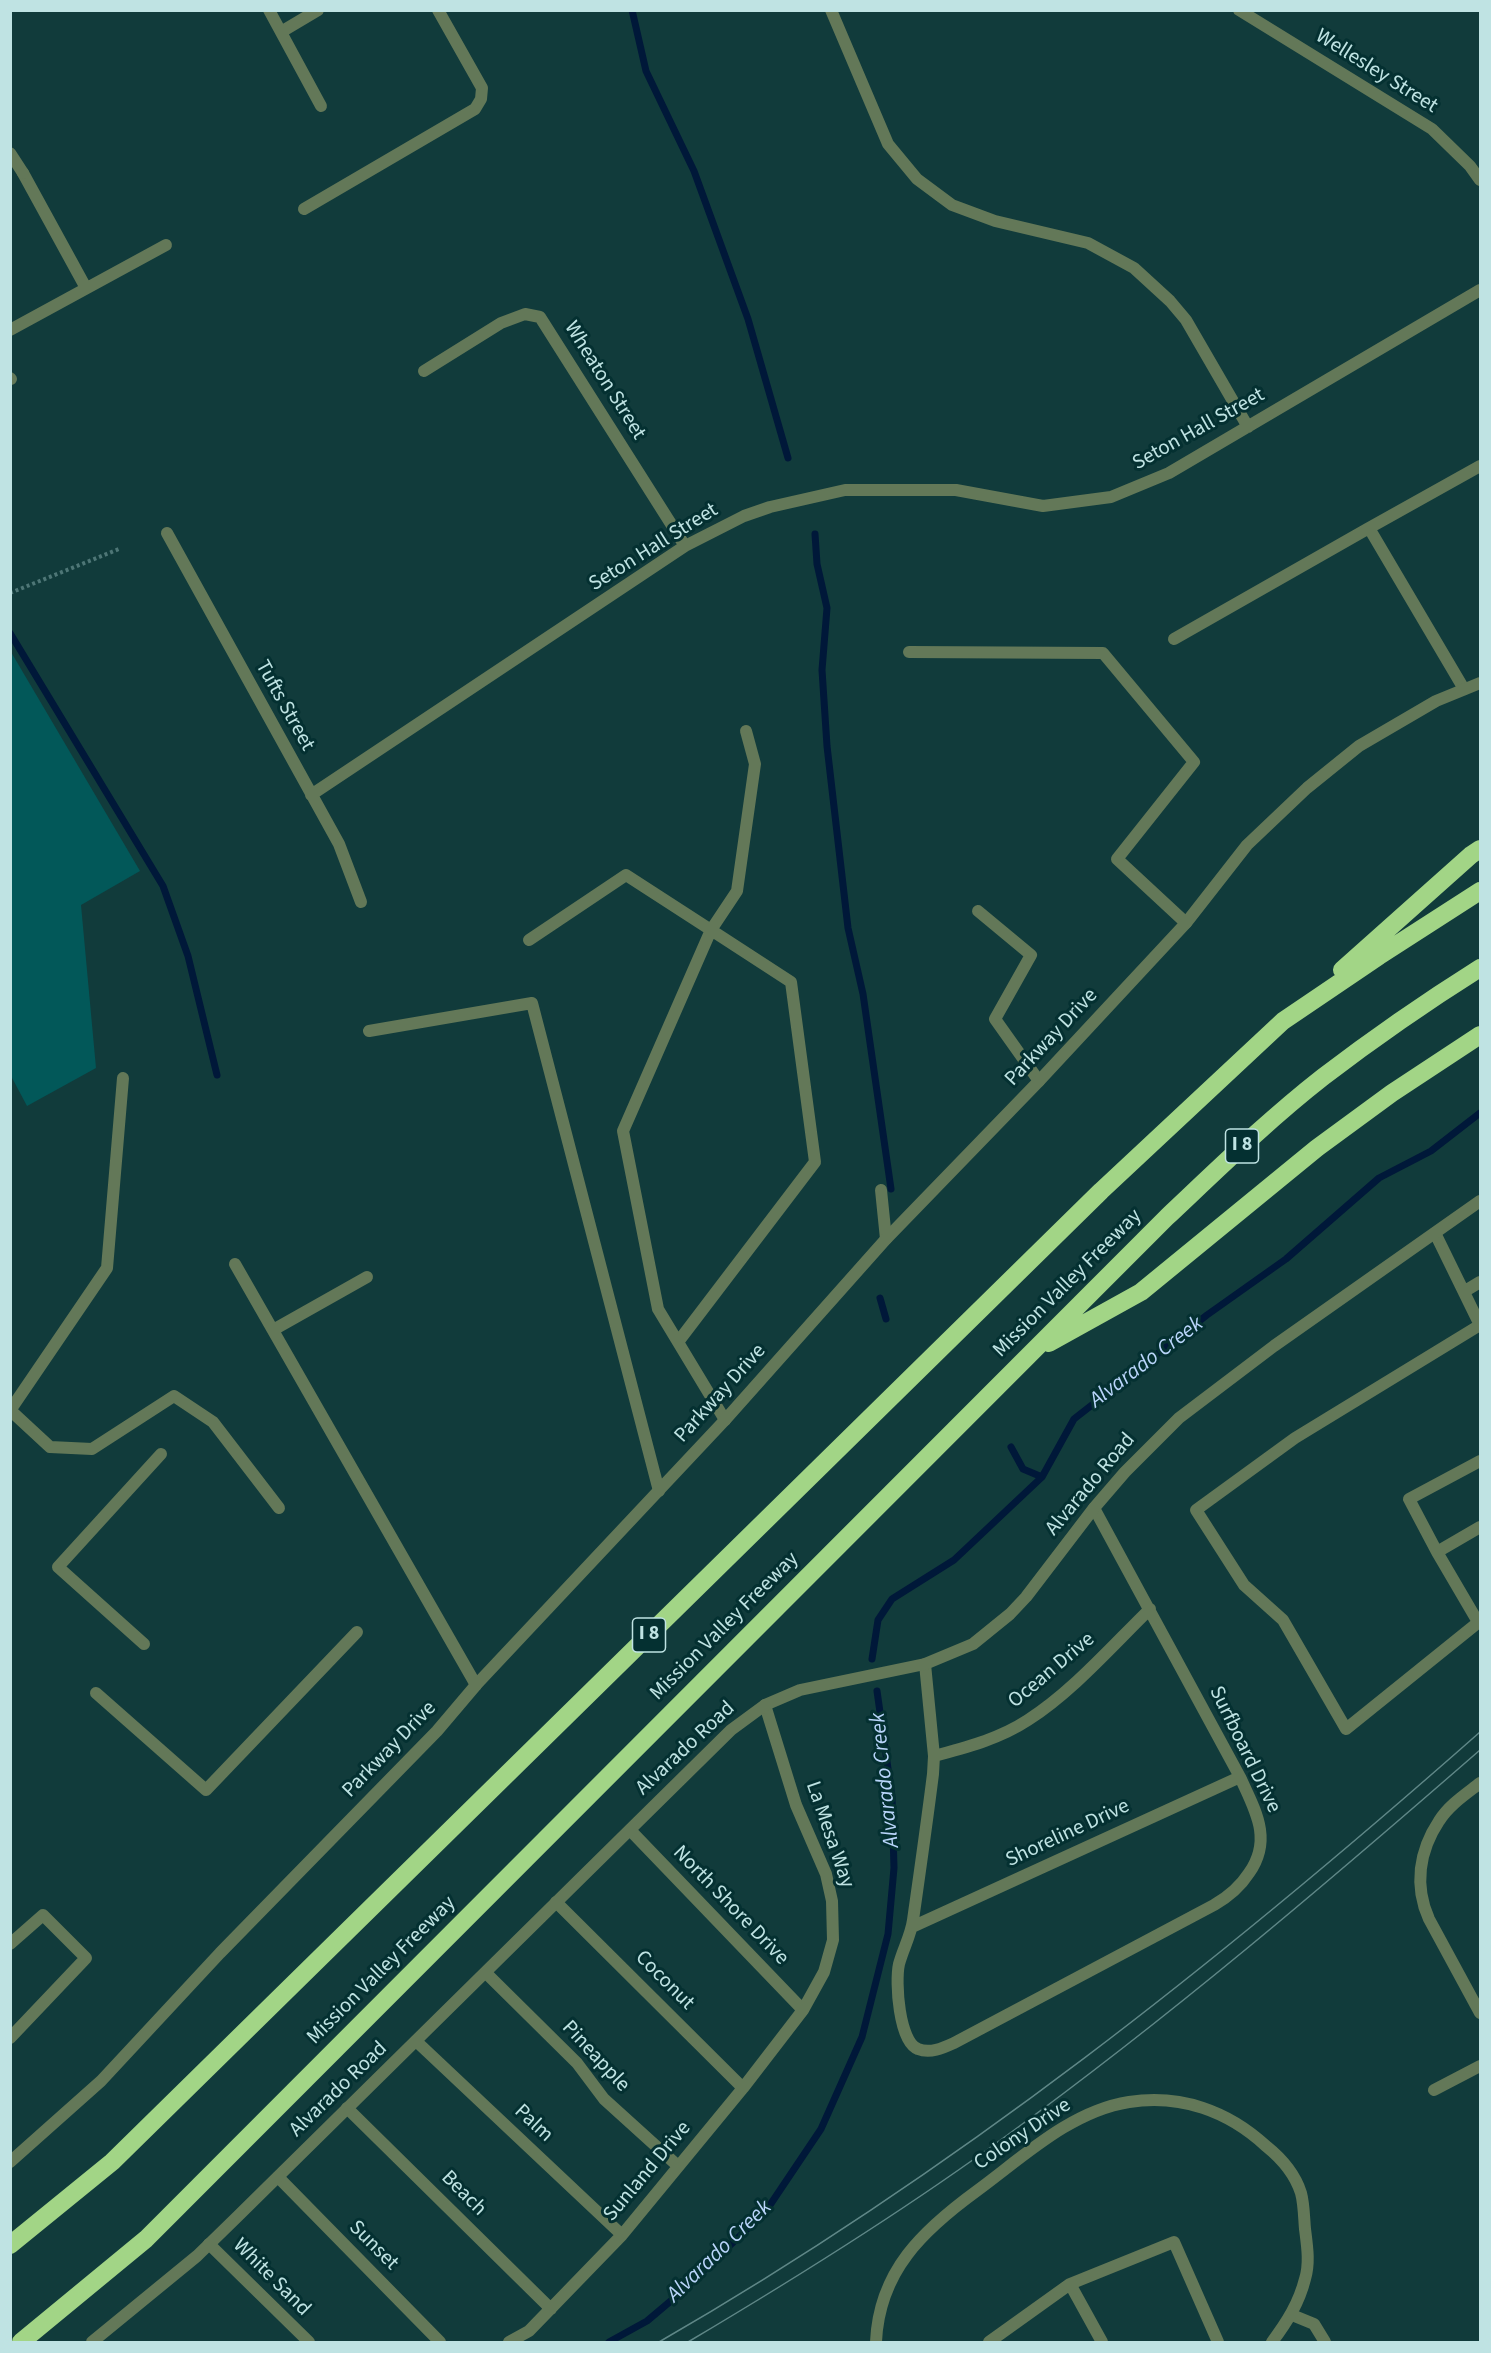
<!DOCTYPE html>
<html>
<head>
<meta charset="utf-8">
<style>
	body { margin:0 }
	#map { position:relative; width:1491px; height:2353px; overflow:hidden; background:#113b3b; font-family:"Source Sans 3",sans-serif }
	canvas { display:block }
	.frame { position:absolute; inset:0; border:12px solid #bfe3e3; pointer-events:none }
</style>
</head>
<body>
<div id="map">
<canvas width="1491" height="2353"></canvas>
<div class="frame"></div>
</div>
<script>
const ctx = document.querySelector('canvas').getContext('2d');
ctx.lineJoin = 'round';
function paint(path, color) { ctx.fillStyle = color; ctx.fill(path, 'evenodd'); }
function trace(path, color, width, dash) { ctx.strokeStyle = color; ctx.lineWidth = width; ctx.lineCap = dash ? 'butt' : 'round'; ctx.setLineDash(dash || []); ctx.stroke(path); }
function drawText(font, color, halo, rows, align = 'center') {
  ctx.font = font + ' "Source Sans 3",sans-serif'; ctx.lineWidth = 6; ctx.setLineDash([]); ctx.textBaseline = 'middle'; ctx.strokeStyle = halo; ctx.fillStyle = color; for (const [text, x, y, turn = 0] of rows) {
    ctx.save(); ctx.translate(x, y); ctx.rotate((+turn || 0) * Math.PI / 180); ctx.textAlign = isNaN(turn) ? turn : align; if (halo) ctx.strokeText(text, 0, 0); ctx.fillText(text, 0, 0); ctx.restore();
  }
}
paint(new Path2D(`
	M11,652l129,219 -59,34 15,163 -69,38 -17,-32z`), '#025859');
trace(new Path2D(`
	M632,10l14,61 48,100 54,148 40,139
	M815,534l2,30 10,44 -5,62 5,76 21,182 15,66 28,195
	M10,633l153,253 25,70 29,119
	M880,1298l6,21
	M1011,1447l12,22 19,8
	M872,1659l6,-39 14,-21 62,-39 88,-83 32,-58 133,-104 79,-56 93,-81 52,-27 49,-38
	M609,2342l38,-21 32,-27 87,-83 55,-82 41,-92 26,-103 6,-66 -2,-71 -15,-106`), '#001839', 7);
trace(new Path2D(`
	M10,593l109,-44`), '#4e7676', 4, [3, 3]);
trace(new Path2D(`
	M269,10l52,96
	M281,32l37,-22
	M23,173l63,115
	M304,209l171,-100 6,-10 1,-11 -44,-78
	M10,330l156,-85
	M10,378l1,1
	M1369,528l111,-62
	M1174,639l195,-111 95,161
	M909,652l194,1 91,109 -77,97 69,64
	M978,911l53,44 -36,64 44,62
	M529,940l97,-65 85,55 -88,201 35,178 67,111
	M369,1031l163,-28 127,488
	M881,1190l5,49
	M1435,1233l45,92 -185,113 -99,72 48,75 39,35 63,109 134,-108
	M235,1264l241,421
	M1465,1291l15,-9
	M273,1330l94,-53
	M678,1342l137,-180 -24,-180 -80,-52 26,-39 18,-127 -9,-33
	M11,1409l96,-141 16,-190
	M10,1410l40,37 42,2 82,-53 39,26 66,86
	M1437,1552l-28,-53 71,-38
	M1478,1622l-41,-70 43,-25
	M144,1644l-86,-77 103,-113
	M925,1664l9,92 -1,18c-6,48 -13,97 -20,146 -2,15 -10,29 -14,44 -4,18 0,78 19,85 12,5 25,-1 36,-6l260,-138c14,-8 26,-18 35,-32 24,-34 6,-63 -9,-96l-146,-269
	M96,1693l110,97 151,-158
	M934,1756c33,-9 65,-17 94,-36 44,-28 84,-74 122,-111
	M630,1830l173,180
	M556,1902l187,186
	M912,1927l328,-150
	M10,1944l33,-29 43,43 -76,80
	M486,1973l91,90 27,36 74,67
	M416,2041l206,194
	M1434,2090l46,-24
	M347,2108l204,201
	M278,2177l162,165
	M209,2244l100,98
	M1070,2284l32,58
	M1292,2315l22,9 11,18
	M509,2342l20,-11 93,-96 121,-147 60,-78 21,-38 9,-32 -1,-39 -6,-27 -30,-69 -31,-100
	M989,2342l81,-58 104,-42 44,100`), '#637858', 12);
trace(new Path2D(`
	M831,10l57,134 29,35 35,26 43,16 93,22 46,25 36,33 16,19 62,107
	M1239,10l193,119 38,37 10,14
	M10,153l13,20
	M424,371l77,-48 24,-9 15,3 145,229
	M167,533l172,311 22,58
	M311,795l374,-249 59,-30 26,-9 75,-17h111l87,16 68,-9 58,-24 311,-183
	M876,2342c3,-71 47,-112 102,-152 45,-33 93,-79 151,-88 52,-8 99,9 137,44 15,12 29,28 35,47 3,11 3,25 4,36 2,16 5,34 0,50 -6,24 -18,43 -33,63`), '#637858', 12);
trace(new Path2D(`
	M1480,1783c-14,11 -31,22 -41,38 -20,30 -25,65 -10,98l51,94
	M10,2162l91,-81 119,-128 217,-222 39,-46 249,-265 161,-181 153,-158 147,-158 61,-78 60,-57 52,-42 77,-45 44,-18
	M92,2342l105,-86 40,-39 494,-487 34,-25 35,-15 125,-26 48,-20 37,-30 16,-17 68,-89 31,-36 54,-54 95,-72 206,-145`), '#637858', 12);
trace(new Path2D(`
	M1342,970l129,-115 9,-6
	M1049,1343l92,-51 176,-144 75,-55 88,-58
	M10,2245l102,-83 989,-971 182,-170 96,-65 101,-65
	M21,2342l125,-103 1021,-1022c51,-48 101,-97 156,-140 51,-39 103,-75 157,-109`), '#a2d586', 18);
trace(new Path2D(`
	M659,2342c297,-171 565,-384 821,-610
	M688,2342c108,-64 216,-131 318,-206 165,-120 320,-252 474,-386`), '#5f8787', 1.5);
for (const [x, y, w] of [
	[1242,1146,33],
	[649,1635,33]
]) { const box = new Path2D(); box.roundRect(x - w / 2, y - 17, w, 34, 4.5); ctx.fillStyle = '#043031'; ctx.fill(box); trace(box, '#bfe3e3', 1.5); }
drawText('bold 20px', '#bfe3e3', null, [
	["I 8",1242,1146],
	["I 8",649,1635]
]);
drawText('21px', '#bfe3e3', '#043031', [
	["Wellesley Street",1376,72,32],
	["Wheaton Street",604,381,58],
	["Seton Hall Street",1199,430,-29],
	["Seton Hall Street",654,548,-32],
	["Tufts Street",284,706,61],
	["Parkway Drive",1052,1038,-47],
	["Mission Valley Freeway",1068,1284,-45],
	["Parkway Drive",721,1394,-48],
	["Alvarado Road",1091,1485,-50],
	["Mission Valley Freeway",725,1627,-45],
	["Ocean Drive",1052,1671,-40],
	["Alvarado Road",686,1749,-43],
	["Parkway Drive",390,1750,-46],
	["Surfboard Drive",1244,1750,64],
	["Shoreline Drive",1068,1834,-25],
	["La Mesa Way",829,1835,71],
	["North Shore Drive",730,1906,46],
	["Mission Valley Freeway",382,1971,-45],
	["Coconut",664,1981,45],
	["Pineapple",595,2057,47],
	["Alvarado Road",339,2090,-44],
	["Palm",533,2124,43],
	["Colony Drive",1023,2135,-34],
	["Sunland Drive",648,2172,-50],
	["Beach",463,2194,45],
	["Sunset",373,2246,45],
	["White Sand",271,2278,45]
]);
drawText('italic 22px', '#b9d5fa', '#043031', [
	["Alvarado Creek",1147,1363,-37],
	["Alvarado Creek",886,1780,-96],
	["Alvarado Creek",720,2252,-44]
]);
</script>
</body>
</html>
